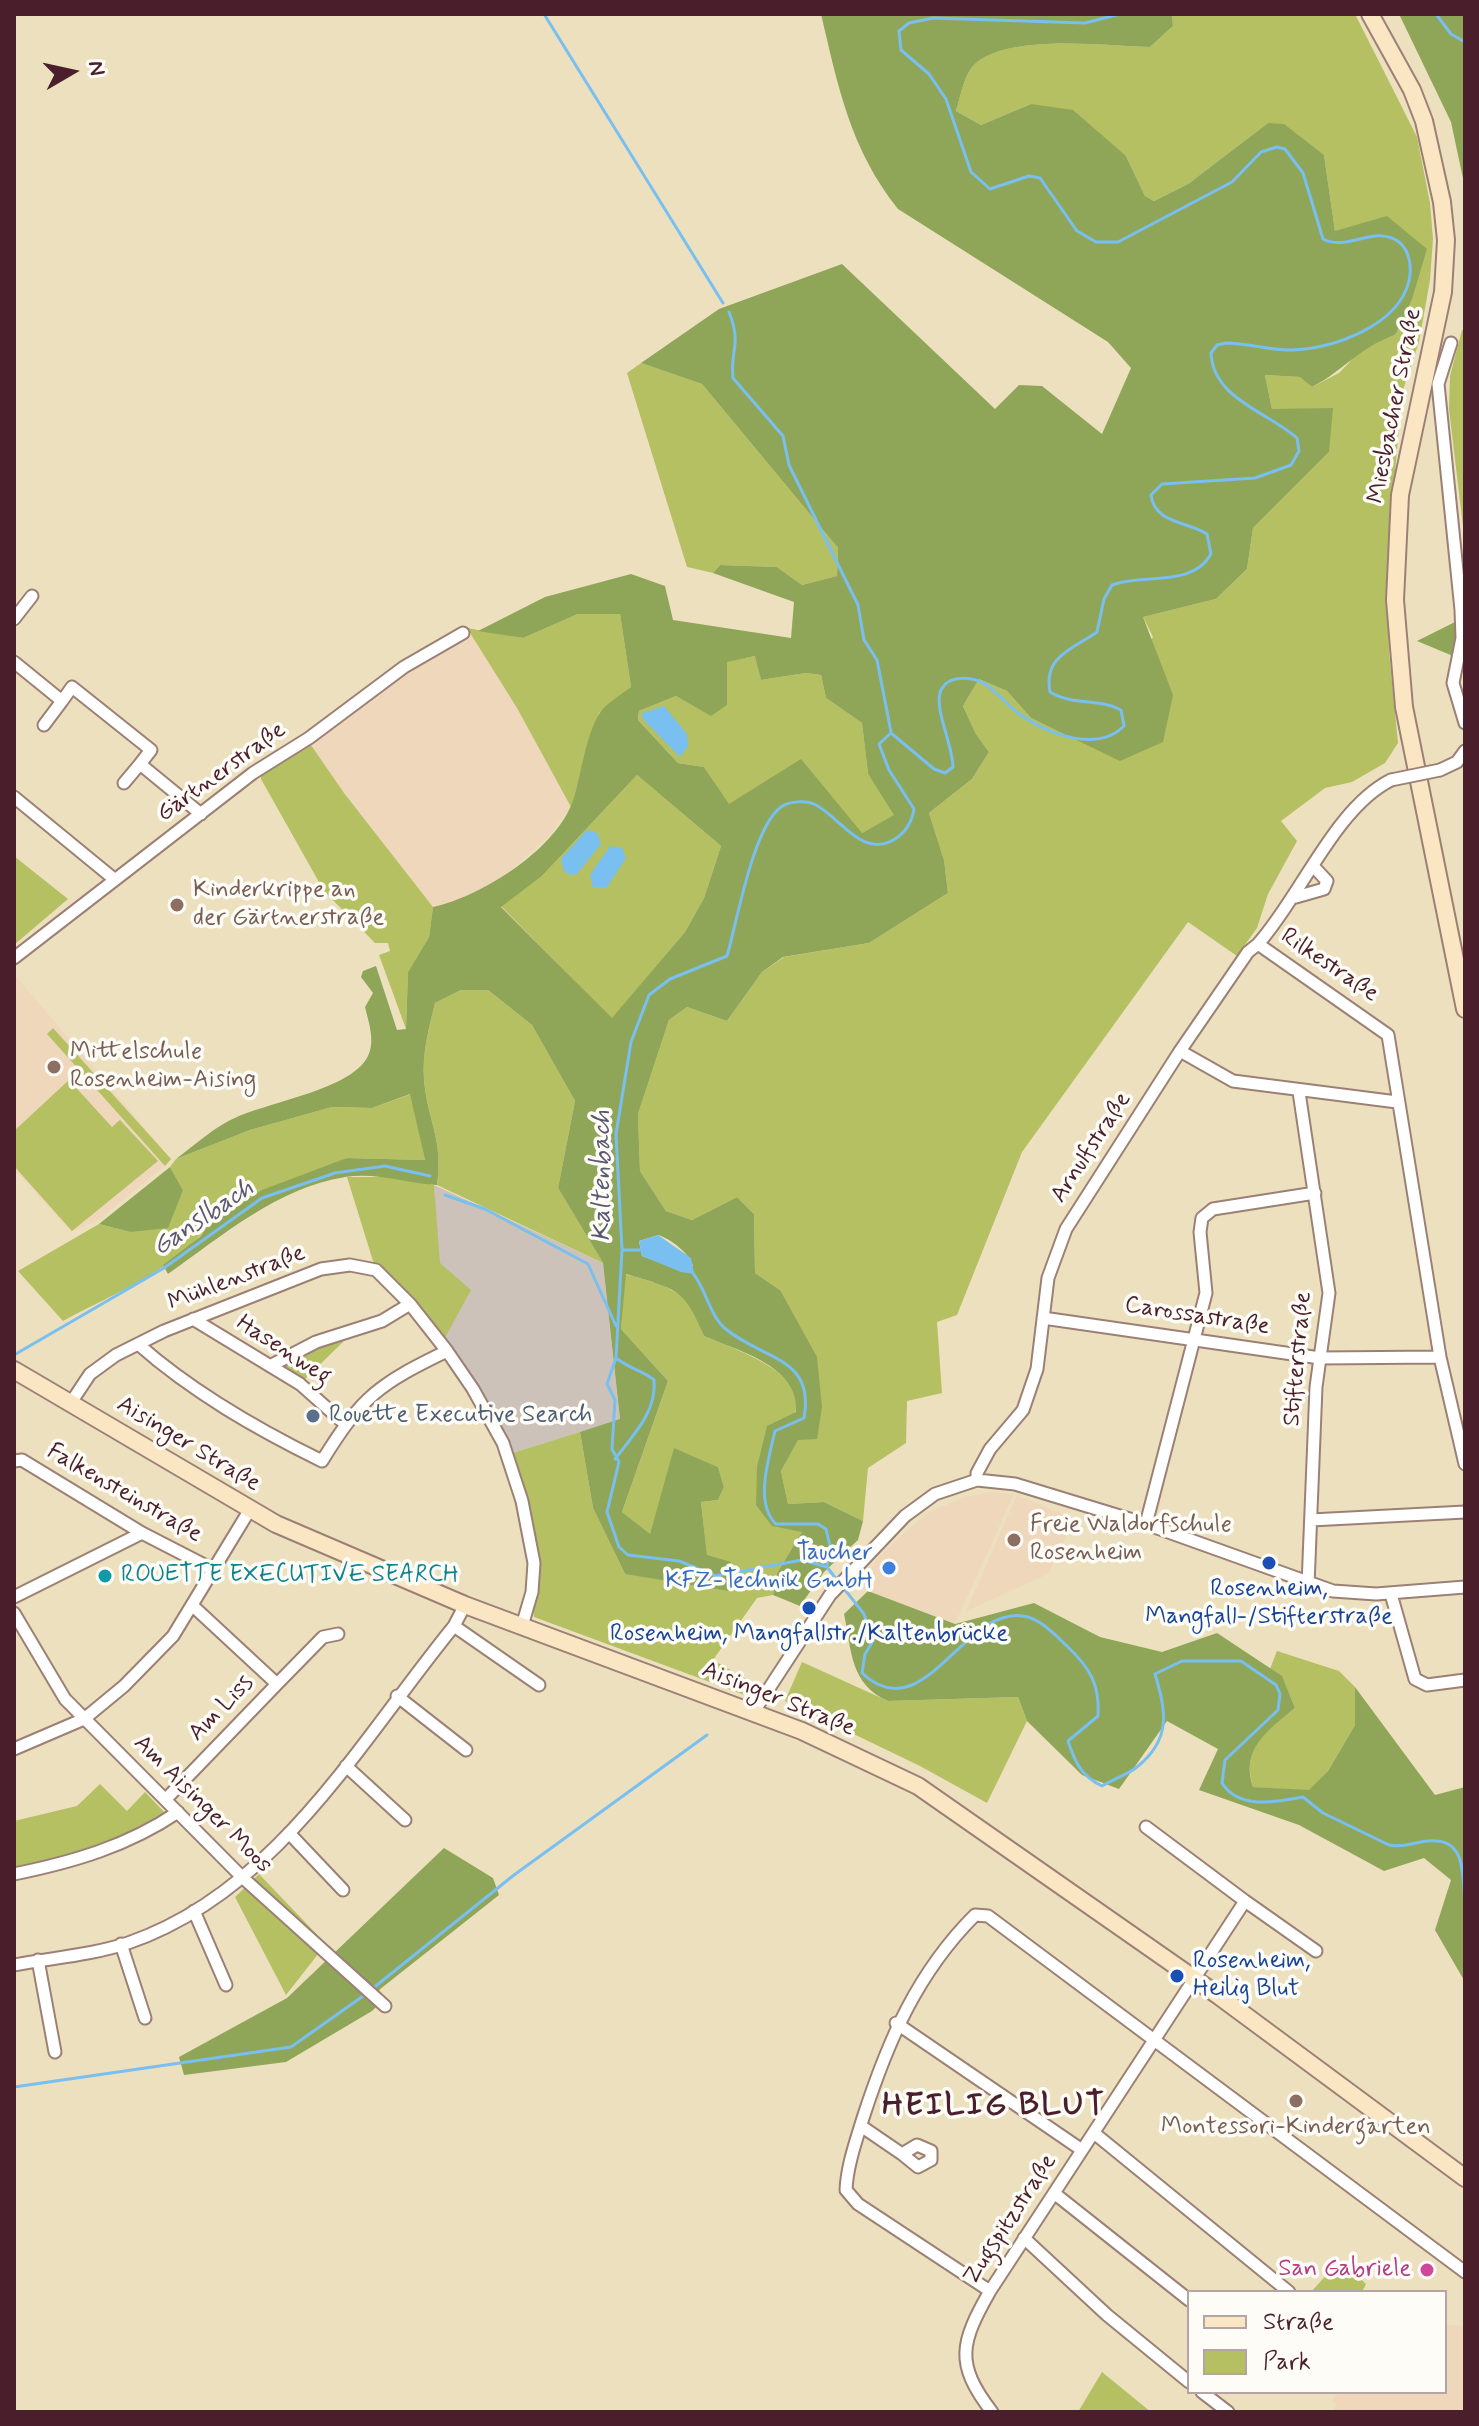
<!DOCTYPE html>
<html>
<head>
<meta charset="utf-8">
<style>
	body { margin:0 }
	#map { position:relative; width:1479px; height:2426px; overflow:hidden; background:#ede0bf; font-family:Mynerve,sans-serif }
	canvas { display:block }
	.frame { position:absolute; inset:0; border:16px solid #4a1f2b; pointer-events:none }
	.legend { position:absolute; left:1187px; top:2290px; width:260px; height:104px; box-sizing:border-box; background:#fdfcf7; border:2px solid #b5a4a5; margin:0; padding:10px 14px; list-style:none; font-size:24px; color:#4a1f2b }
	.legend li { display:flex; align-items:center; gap:16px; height:40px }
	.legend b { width:40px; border:2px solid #b5a4a5 }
	.north { position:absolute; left:32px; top:32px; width:80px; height:80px; -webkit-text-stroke:6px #fdfcf7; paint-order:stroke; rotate:81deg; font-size:22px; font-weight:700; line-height:32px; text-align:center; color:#4a1f2b }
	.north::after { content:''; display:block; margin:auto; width:28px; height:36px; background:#4a1f2b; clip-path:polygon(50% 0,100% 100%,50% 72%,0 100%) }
</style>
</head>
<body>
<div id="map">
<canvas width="1479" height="2426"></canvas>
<div class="frame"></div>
<ul class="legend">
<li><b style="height:10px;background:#fbe6c4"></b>Straße</li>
<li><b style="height:22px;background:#b4c062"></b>Park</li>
</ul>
<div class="north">N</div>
</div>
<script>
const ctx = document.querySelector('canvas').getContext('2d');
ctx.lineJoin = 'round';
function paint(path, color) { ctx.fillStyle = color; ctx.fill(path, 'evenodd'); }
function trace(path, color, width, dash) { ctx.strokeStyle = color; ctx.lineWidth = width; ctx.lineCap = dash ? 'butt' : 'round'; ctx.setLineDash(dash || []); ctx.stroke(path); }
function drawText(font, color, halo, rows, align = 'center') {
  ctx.font = font + ' Mynerve,sans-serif'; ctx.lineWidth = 7; ctx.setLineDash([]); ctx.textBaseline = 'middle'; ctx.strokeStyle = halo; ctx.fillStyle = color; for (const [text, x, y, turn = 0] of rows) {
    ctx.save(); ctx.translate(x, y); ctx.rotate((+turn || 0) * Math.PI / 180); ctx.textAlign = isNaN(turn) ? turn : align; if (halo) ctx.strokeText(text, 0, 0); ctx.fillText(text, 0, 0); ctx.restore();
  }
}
paint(new Path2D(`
	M467,628l50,80 54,99 -24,31 -43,39 -51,26 -20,4 -89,-114 -38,-57 117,-85z
	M14,974l158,186 -72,59 -29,13 -57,-63z
	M992,1492l22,2 -59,130 -87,-33 -9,-8 26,-33 44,-38 36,-15z
	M1017,1495l57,24 -26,55 -82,37z
	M1445,2325l20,1v86h-133l5,-7 -5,-4 6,-9h107z`), '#eed7bb');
paint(new Path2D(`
	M434,1185l169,78 17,157 -117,36 -61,-113z`), '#ccc2b9');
paint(new Path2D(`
	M1172,14h183l62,123 13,66 3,36 -3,41 -11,62 -17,51 -15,170 2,89 9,91 -13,20 -33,19 -27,6 -44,33 16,20 -29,53 -11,34 -20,28 -49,-34 -166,230 -65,163 -20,7 5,71 -35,8 -1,42 -38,25 -5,53 -39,-19 -36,2 -7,-33 17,-32 19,-1 -37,-148 -25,-17 -1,-59 -17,-17 -45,23 -26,-9 -26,-40 -2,-57 31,-94 18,-13 40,14 35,-49 22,-15 85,-14 79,-50 -4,-33 -15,-47 43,-34 17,-27 -13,-18 -13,-28 16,-27 28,12 24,27 43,20 79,-101 -10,-20 73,-18 31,-30 6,-41 76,-76 -57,-43 -7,-34 36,2 11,10 27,-14 27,-28 29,-10 -60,-104 -11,-76 -56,-32 -80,61 -34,17 -9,-5 -19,-40 -95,-52 -50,21 -25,-14c4,-12 8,-36 18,-46 32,-32 132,-19 176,-18l23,-21z
	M1462,330l3,1v212l-16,-134 1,-33z
	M641,363l61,21 136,164 -1,28 -35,9 -25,-18 -57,-2 -7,8 -26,-6 -60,-194z
	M578,614h42l11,73 -32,26 -28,94 -54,-99 -50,-80 56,10z
	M756,656l5,24 45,-7 15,2 5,23 36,25 6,51 27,41 -33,18 -133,-28 -25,-38 -26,-4 -40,-43 1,-9 37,-15 35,19 15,-10 1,-44z
	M311,745l33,48 89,114 -4,30 -21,35 -2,57 -27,-74 11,-4 -2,-8h-13l-51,-52 -63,-112v-4l39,-28z
	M637,775l84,71 -17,52 -19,34 -73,87 -111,-113 41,-30z
	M14,856l54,43 -54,46z
	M461,990h27l44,35 43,76 -17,87 45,75 -166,-78c7,-44 -10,-66 -13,-107 -2,-25 5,-50 11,-75z
	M53,1028l118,131 -6,7 -118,-132z
	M69,1080l43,47 8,-7 38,41 -86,70 -58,-65v-35z
	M411,1094l14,66 -78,-2 -141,70c-25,39 -103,71 -143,93l-45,-50 81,-47 31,8 53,-42 -13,-23 6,-8 74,-29 82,-23 40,1z
	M347,1177h47l40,8 6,78 31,27 -29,53 -69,-82z
	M625,1274l38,11 27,16 14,35c27,12 102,35 92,74 -5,19 -28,41 -39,57l46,64 -26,42 -4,22 -16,3 -44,62 40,23 -8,12 -211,-78 -7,-68 -24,-93 77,-24 13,76 32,66 82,-18 -6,-54 17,-2 6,-13 -6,-20 -43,-18 -25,86 -28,-23 46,-131 -47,-52z
	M344,1341l-42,41 -21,-17 42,-19z
	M1277,1651l62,20 16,16v38l-27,46 -19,20 -56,-4c-12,-41 13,-56 42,-79l-13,-31 -12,-8z
	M802,1662l86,39 130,-4 9,24 -40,82 -67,-37 -135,-65z
	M100,1784l27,27 18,-19 21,22c-46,30 -99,43 -152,56v-49l63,-15z
	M259,1874l67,70 -40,51 -51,-98z
	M1340,2260l26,24 -4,8h-51z
	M1102,2372l49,40h-73z`), '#b4c062');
paint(new Path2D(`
	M821,14h351l1,12 -23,21c-45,-1 -143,-14 -176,18 -10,10 -14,34 -18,46l25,14 50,-21 42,6 53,46 19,40 9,5 34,-17 80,-61 16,1 40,31 11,76 52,-15 40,33 -15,50 -17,36c-37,13 -49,34 -83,52l-12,-10 -35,-2 7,34 61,-1 -4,44 -76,76 -6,41 -31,30 -73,18 30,78 -10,47 -43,19 -89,-43 -24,-27 -28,-12 -16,27 13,28 13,18 -17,27 -43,34 15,47 4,33 -79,50 -86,14 -21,15 -35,49 -40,-14 -18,13 -31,94 2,57 26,40 26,9 45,-23 17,17 1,59 25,17 37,67 5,50 -5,32 -19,1 -17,31 7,33 36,-2 39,19 -5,19 -34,32 -24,34 -27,-11 4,-22 25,-41 -30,-6 -16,-21 1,-38 10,-41 29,-14c4,-46 -58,-61 -92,-76 -20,-49 -29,-47 -78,-62l-5,55 47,52 -46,131 28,22 24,-86 44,19 6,20 -6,13 -17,2 6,53 24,7 -2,29 -104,-17 -32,-66 -13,-76 40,-13 -17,-156 -45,-75 17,-87 -43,-76 -44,-35h-27l-26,13c-6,25 -13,50 -11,76 3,40 20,62 13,106 -31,-2 -61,-13 -92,-8 -68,11 -123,59 -177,97l-5,-9 37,-28 6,-9 56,-38 85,-32 78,2 -15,-66 -38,14 -40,-1 -82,23 -74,29c19,-14 39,-33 61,-42 34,-15 107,-27 128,-56 12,-16 4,-37 0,-54l8,-14 -12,-16 2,-6 13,-5 21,64 9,-1 2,-57 21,-35 4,-30c47,-10 121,-56 139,-104 10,-28 12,-63 27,-89 6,-10 23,-20 32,-27l-11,-73h-42l-55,24 -45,-7 67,-34 86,-23 34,12 8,34 118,18 3,-36 -81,-29 7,-8 57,2 25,18 35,-9 1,-28 -136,-164 -61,-21 78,-54 123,-45 153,145 24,-24 23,1 60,48 29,-66 -23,-26 -210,-133c-48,-60 -60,-123 -77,-195zM755,656l6,24 45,-7 15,2 5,23 36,25 6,51 26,41 -32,18 -61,-74 -72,45 -25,-37 -26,-4 -40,-43 1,-9 37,-15 35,20 16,-11v-43zM637,775l84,71 -17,52 -19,34 -73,86 -111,-111 41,-31zM658,1235c13,4 31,18 35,31l-32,-3 -19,-7 -3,-15z
	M1399,14h66v174l-14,-66z
	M1465,616v45l-48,-20 48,-24z
	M170,1167l13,23 -15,38 -38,4 -31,-8z
	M868,1591l87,33 79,-21 66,34 62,15 55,-19 65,43 13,32c-27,22 -55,41 -42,79l56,3 19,-19 27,-46v-38l80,108 30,-8v195l-30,-52 16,-50 -27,-22 -40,13 -85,-46 -100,-35 19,-41 -51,-28 -48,68 -37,-14 -55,-54 -9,-24 -130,4c-38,-17 -36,-49 -44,-87z
	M444,1848l49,30 6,17 -120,95 6,8 -13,13 -86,51 -102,13 -5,-18 108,-59z`), '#8fa658');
paint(new Path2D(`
	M664,706l23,28 1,12 -8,11 -37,-38 -1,-6z
	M587,830l10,3 4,11 -24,30 -7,1 -6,-4 -3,-12z
	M610,846l12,2 4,10 -19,29h-14l-3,-12z
	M658,1235l33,23 3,16 -13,-2 -39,-16 -3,-15z`), '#79bff0');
trace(new Path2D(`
	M544,14l179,289
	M1436,14l15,20 14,8
	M729,312c13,33 1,37 4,66l50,58 6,29 69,140 6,35 13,20 14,72
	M445,1195l40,14 103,55 28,62
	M622,1250h20
	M692,1272c14,16 18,46 35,58 37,30 88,27 77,88l-29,13c-6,27 -21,72 1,93h42l8,5 4,17 -3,21
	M14,1355l150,-87 98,-70 73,-25 50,-7 45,10
	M615,1459c18,-24 42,-47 39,-79 -10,-9 -24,-11 -38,-22
	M837,1580l-10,-13 -25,-7 -86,16 -37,-15 -51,-6 -9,-8 -12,-35 12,-50 -7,-13 3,-49 -8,-16 9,-26 6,-108 -6,-116 15,-92 18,-47 21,-16 57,-23c10,-34 26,-129 54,-149 8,-6 26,-7 35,-2 26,14 46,54 79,34 11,-7 17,-18 19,-30l-25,-39 -10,-26 12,-11 43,36 11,4 8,-6c0,-22 -20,-60 -12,-77 8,-16 31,-13 44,-6 14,9 23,23 37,32 27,18 75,37 102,10l-3,-16c-21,-12 -48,-4 -71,-18 -7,-36 23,-43 47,-60l7,-33 8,-14c32,-12 80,3 99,-31l-4,-20c-20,-13 -52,-10 -56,-39l11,-11 93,-6 36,-13 8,-14 -2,-13c-29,-26 -84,-39 -86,-85l6,-8 9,-2c23,0 44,8 67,7 41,-2 105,-24 116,-69 3,-13 1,-30 -10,-39 -25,-18 -51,10 -76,-3l-20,-66 -18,-24 -8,-2 -16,5 -29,30 -114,60h-22l-19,-11 -37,-53 -11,-2 -39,13 -19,-17 -25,-73 -17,-25 -28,-24 -2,-19 10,-8 24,-5 152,5 35,-9
	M842,1586l22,28 9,27 -8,13 -3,19c62,58 101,-66 161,-57 17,2 33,20 45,31 22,21 32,38 30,69l-30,25c7,21 13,35 34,45 11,-7 25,-11 35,-19 35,-28 29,-56 18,-93l27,-13h59l35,24 4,9 -2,16 -53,50 -3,23c17,27 54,19 81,14l20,16 66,32c15,3 25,-3 39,-4 39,-4 34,34 37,61
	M372,1989l142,-114 193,-140
	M14,2087l277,-40 75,-53`), '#79bff0', 3);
const minor = new Path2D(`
	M1451,343l-13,41 23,226 1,28 -9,45 12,40
	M14,619l18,-23
	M14,662l48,39 10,-14 79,63 -11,14 61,50
	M44,725l18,-24
	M1440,770l17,-8 8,-11
	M124,783l16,-19
	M14,797l100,82
	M1296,897l28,-8 3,-8 -13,-14
	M1258,944c43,-48 77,-136 133,-164
	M14,958l239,-185 56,-35 95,-71 59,-34
	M1180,1051l68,-99 10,-8 130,91 52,322 25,107
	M1299,1092l30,201 -13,94 -8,198
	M1043,1318l277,40 120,-1
	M193,1319l107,65 45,40
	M138,1344c54,48 119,85 184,117 40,-65 57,-77 125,-110
	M270,1366l46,-24 66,-21 28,-17
	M72,1401l18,-27 26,-19 48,-24 157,-62 29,-4 26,5 34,34 37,47 26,38 30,54 19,58 12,62 -2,29 -10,34
	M14,1461l8,-1 120,73 70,36
	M977,1480v-7l13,-24 33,-39 14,-41 11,-91 18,-49 114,-178 53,30 164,21
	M1311,1520l154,-8
	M1146,1524l60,-231 -6,-61 2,-14 11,-9 102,-16
	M1391,1594l24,85 12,6 38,-5
	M14,1597l128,-64
	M14,1613l51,86 177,178 143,129
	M454,1626l85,59
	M277,1684l46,-47 15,-3
	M397,1696l69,54
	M753,1713l77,-118 75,-79 30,-22 42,-14 38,4 131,40 187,67 43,3 89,-7
	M14,1749l70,-30 40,-33 49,-50 76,-125
	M346,1766l59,54
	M166,1799l111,-115 -83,-77
	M1146,1827l99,74
	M289,1833l54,57
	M14,1874c59,-12 114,-28 164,-62
	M194,1911l32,74
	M121,1944l24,74
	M38,1960l17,92
	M14,1965c37,-7 78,-10 114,-22 149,-51 232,-202 326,-317l11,-21
	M896,2023l186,127
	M861,2126l41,28 15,-9 14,6v9l-13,7 -16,-13
	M1094,2133l195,159
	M1054,2193l135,107
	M1024,2238l83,77 82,67
	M990,2291l-132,-87 -12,-14c1,-24 10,-49 17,-72 25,-77 54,-145 112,-203l13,1 477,356
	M1202,2392l26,20
	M992,2412c-38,-49 -31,-70 -2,-121l255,-390 71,50`);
const secondary = new Path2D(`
	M1370,14l42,76 12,31 18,81 4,38 -3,52 -43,203 -5,105 9,107 61,302
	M14,1370l262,154 189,81 337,126 116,55 301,210 246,182`);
trace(minor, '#9c8075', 15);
trace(secondary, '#9c8075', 20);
trace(minor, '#fff', 11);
trace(secondary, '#fbe6c4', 16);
const minorBridge = new Path2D(`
	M1391,780l49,-10`);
trace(minorBridge, '#9c8075', 15, []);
trace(minorBridge, '#fff', 11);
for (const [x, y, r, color] of [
	[177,905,8,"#8d6e63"],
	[54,1067,8,"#8d6e63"],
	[313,1416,8,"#5c6f8a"],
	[1014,1540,8,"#8d6e63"],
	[1269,1563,8,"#1a4fb4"],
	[889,1568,8,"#3f7fe0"],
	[105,1576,8,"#0f9aa8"],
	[809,1608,8,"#1a4fb4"],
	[1177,1976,8,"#1a4fb4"],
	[1296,2101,8,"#8d6e63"],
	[1427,2270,8,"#d1479c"]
]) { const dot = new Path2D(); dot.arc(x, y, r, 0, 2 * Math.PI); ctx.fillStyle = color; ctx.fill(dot); trace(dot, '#fdfcf7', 3); }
drawText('24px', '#4a1f2b', '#fdfcf7', [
	["Miesbacher Straße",1396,406,-79],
	["Gärtnerstraße",222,773,-36],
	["Rilkestraße",1329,966,34],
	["Arnulfstraße",1092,1148,-57],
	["Mühlenstraße",237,1279,-21],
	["Carossastraße",1197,1317,9],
	["Hasenweg",283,1351,33],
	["Stifterstraße",1299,1359,-85],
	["Aisinger Straße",188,1445,31],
	["Falkensteinstraße",124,1494,30],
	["Aisinger Straße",778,1700,22],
	["Am Liss",222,1709,-46],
	["Am Aisinger Moos",202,1805,45],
	["Zugspitzstraße",1011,2220,-57]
]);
drawText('24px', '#785e54', '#fdfcf7', [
	["Kinderkrippe an",193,891],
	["der Gärtnerstraße",193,919],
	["Mittelschule",70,1053],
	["Rosenheim-Aising",70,1081],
	["Freie Waldorfschule",1030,1526],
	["Rosenheim",1030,1554],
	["Montessori-Kindergarten",1296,2128,"center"]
], 'left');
drawText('24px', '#4e5e75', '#fdfcf7', [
	["Rouette Executive Search",329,1416]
], 'left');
drawText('24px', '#366cbe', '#fdfcf7', [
	["Taucher",873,1554],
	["KFZ-Technik GmbH",873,1582]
], 'right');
drawText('24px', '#0d838f', '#fdfcf7', [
	["ROUETTE EXECUTIVE SEARCH",121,1576]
], 'left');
drawText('24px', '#164399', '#fdfcf7', [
	["Rosenheim,",1269,1590],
	["Mangfall-/Stifterstraße",1269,1618],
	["Rosenheim, Mangfallstr./Kaltenbrücke",809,1635],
	["Rosenheim,",1193,1962,"left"],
	["Heilig Blut",1193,1990,"left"]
]);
drawText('24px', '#b23c85', '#fdfcf7', [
	["San Gabriele",1411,2270]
], 'right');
drawText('italic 26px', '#5a5770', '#fdfcf7', [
	["Kaltenbach",604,1176,-90],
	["Ganslbach",204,1219,-34]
]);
ctx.letterSpacing = '2px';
drawText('bold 32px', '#4a1f2b', '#fdfcf7', [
	["HEILIG BLUT",994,2107]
]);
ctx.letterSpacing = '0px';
</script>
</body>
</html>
